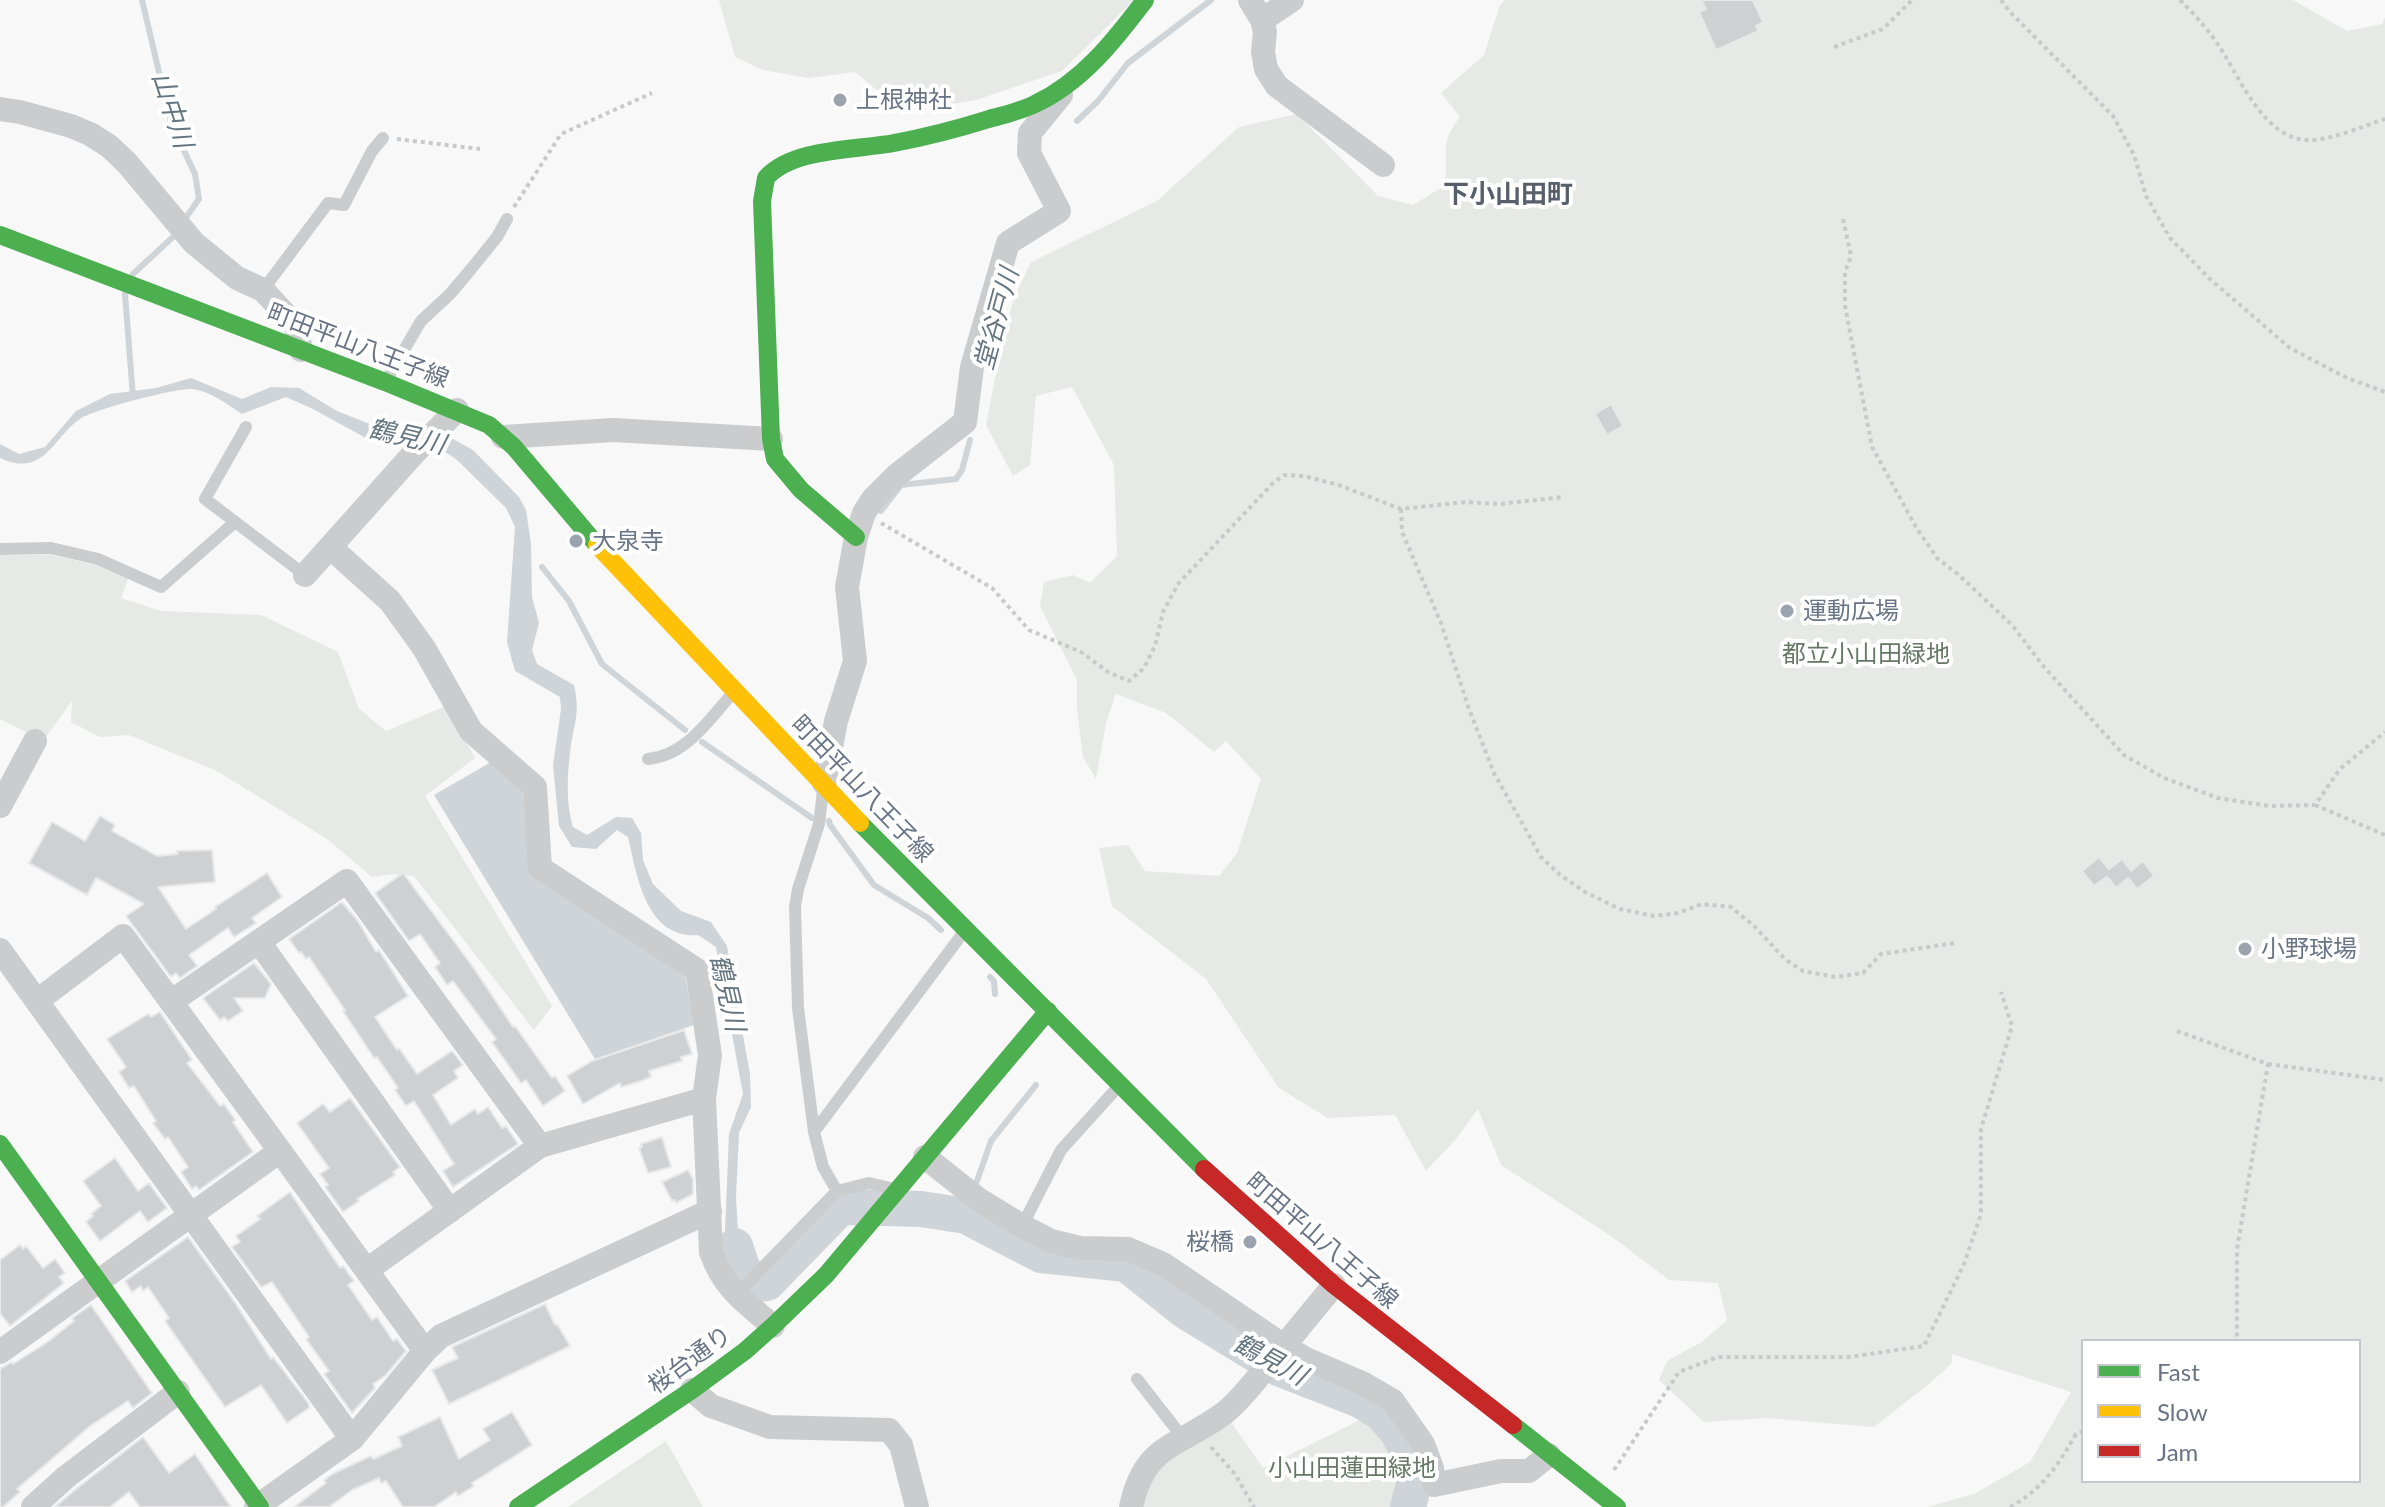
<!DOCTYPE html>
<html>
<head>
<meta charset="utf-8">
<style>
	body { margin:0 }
	#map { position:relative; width:2385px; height:1507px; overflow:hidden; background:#f8f8f8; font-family:Lato,sans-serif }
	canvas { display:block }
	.legend { position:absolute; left:2081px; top:1339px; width:280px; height:144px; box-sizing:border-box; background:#fff; border:2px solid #c3c8cf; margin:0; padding:10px 14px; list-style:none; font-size:24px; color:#697586 }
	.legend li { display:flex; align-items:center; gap:16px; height:40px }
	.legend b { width:40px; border:2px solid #c3c8cf }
</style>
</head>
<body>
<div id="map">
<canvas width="2385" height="1507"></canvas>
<ul class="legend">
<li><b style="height:10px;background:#4caf50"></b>Fast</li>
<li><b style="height:10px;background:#ffc107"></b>Slow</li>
<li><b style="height:10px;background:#c62828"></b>Jam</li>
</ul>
</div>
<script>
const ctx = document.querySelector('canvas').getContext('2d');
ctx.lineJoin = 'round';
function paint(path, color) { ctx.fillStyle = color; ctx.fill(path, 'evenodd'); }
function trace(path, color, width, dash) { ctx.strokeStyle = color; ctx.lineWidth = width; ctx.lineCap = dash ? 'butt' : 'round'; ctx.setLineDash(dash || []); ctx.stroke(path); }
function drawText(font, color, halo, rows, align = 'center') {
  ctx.font = font + ' Lato,"Noto Sans JP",sans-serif'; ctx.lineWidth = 8; ctx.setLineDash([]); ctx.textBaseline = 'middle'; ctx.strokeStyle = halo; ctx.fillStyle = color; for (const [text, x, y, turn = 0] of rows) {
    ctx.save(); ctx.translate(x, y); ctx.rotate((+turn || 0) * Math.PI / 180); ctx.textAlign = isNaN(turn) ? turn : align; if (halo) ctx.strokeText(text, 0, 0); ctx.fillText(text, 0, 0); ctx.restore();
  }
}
paint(new Path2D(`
	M719,0h415l-72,71 -86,29 -73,12 -48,-40 -46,6 -46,-8 -28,-13z
	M1505,0h788l54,31 35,-7 3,-7v1490h-458l47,-13 56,-32 41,-70 -119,-38v9l-23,21 -55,43 -107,-9 -63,4 -45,-42 8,-19 35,-19 25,-22 -9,-37 -49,-3 -58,-44 -110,-71 -23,-56 -22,30 -30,32 -31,-56 -67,3 -49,-30 -73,-109 -94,-73 -13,-58 29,-3 17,26 74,5 18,-23 24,-74 -35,-38 -12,11 -48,-39 -50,-19 -10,29 -10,56 -13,-22 -6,-47v-30l-37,-74 4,-24 29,-7 17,8 27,-27 -3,-91 -42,-78 -36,9 -6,69 -17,11 -27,-51 17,-88 11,-39 17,-36 126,-61 82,-74 58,-13 81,82 35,9 31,-19c7,-33 -8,-38 16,-69l-19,-24 43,-38 16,-50zM2083,1341h276v140h-276z
	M0,555h52l44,10 32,14 -7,19 40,13 100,4 77,37 21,57 27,22 60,-25 29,52 -50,38 127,210 -18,24 -120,-154 -21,-2 -21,3 -45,-38 -110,-68 -88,-36 -29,2 -29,-15 1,-21 -29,40 -43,-22z
	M1229,1419l34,49 99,-49c35,22 39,51 28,88h-250l15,-38z
	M666,1441l37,66h-135z`), '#e6e9e5');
paint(new Path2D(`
	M191,378l51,21 29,-12 28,1 38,23 43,17 73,11 20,11 46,47 7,13 5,34 1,53 7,26 -7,27 5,14 37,21c7,31 -1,39 -4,68 -3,24 -4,51 3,74l14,8 29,-18 16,1 9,15 2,27 10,24 28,27 30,11 16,24 23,128 1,33 -12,26 -3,64 3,52 8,16 16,14 -9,11 -18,-15 -7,-14 -4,-31 4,-96 14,-40 -27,-147 -18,-12c-52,4 -61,-59 -70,-98l-11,-7 -21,19 -24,-2 -13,-21 -6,-61 8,-56 -1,-12 -45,-26 -8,-29 8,-115 -9,-19 -49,-48 -10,-7 -83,-16 -51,-28 -27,-12 -44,17c-15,-10 -32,-23 -50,-25 -16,-1 -98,20 -112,30 -28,19 -35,59 -80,39v-14l19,10 26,-7 31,-36 34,-17 46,-6z
	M491,762l32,28 8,85 154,100 9,50 -99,34 -161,-264z`), '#ced4d8');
trace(new Path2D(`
	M142,0l29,123 24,51 4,25 -12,17
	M1077,121l21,-20 30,-38 83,-63
	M133,274l41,-38
	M125,294l8,103
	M881,511l20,-26 55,-6 6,-9 8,-30
	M542,567l27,34 33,63 83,66
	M702,742l110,76
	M829,821l1,4 44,60 54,33 13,12
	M990,977l4,4 1,13
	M977,1181l14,-40 45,-56
	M966,1216l2,-8`), '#ced4d8', 6);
trace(new Path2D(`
	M735,1246l8,24 14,14 10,-1 74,-76 80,2 45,7 75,39 85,9 59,47 93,57 82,32 20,12 17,19 14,26 3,27 -6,23`), '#ced4d8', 36);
const building = new Path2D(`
	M1701,0h52l10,22 -7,4 3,5 -43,19 -17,-38 7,-3z
	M1611,404l12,22 -16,9 -12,-21z
	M100,816l15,9 -3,6 45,25 21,-2 -1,-3 35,-1 3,32 -57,5 28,42 30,-20 -1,-2 52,-34 15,24 -30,21 4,5 -22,14 -6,-9 -39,27 8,11 -17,12 -4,-5 -5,4 -45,-61 18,-12 -48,-26 -9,17 -58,-32 23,-41 33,19z
	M2099,857l10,12 13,-10 9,12 12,-10 11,15 -17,13 -9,-11 -12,10 -9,-11 -13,9 -12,-15z
	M403,873l70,94 40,60 2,-1 37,52 3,-2 10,15 -22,15 -17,-26 -5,3 -29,-41 4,-3 -43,-58 -6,4 -12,-18 5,-4 -20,-29 -11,7 -34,-48z
	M342,902l16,19 18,31 3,-2 29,46 -33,21 22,33 2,-2 18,26 35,-23 11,14 -9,6 4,7 -25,17 18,30 24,-16 3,5 10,-7 14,21 4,-2 12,18 -65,43 -10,-16 11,-7 -40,-63 -8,5 -11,-16 3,-2 -21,-31 -3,1 -31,-47 2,-1 -36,-53 -3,2 -5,-7 -2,1 -10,-14z
	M254,963l17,21 -6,14h-31l9,13 -15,10 -4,-4 -4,3 -17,-22z
	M160,1012l32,48 -5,3 33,43 4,-2 11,16 -2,2 20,30 -54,38 -3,-4 -4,3 -11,-17 7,-5 -20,-30 -3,2 -12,-16 3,-2 -22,-35 -5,2 -10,-16 7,-5 -19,-28 41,-25 3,3z
	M684,1030l8,24 -11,3 1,4 -33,10 2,6 -10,4 -20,6 -1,-4 -37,21 -16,-28 25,-15z
	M350,1098l50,69 -7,5 2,3 -38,24 2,2 -16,11 -18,-25 3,-2 -8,-11 9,-6 -32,-45 26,-19 7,8z
	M662,1137l9,30 -23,6 -9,-25 3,-1 -1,-3z
	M115,1158l23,33 11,-8 18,25 -19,14 -8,-11 -40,30 -14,-19 7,-6 -2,-2 10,-8 -18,-25z
	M688,1170l5,9v15l-17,9 -1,-3 -3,1 -10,-19z
	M290,1192l50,76 3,-2 11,15 -6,4 24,35 5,-3 16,24 4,-2 9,12 -21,25 -12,8 2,4 -23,25 -28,-39 5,-3 -23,-32 3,-2 -37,-55 -11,5 -29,-40 8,-5 -4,-6 24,-17 -3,-3z
	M188,1237l48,67 35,55 2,-2 36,47v4l-22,15 -26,-38 -36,22 -60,-86 4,-3 -21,-31 -5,4 -2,-5 -9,6 -7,-11z
	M20,1245l3,4 3,-3 17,22 12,-9 10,14 -6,4 5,6 -54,43 -10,-13v-53z
	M545,1304l10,21 2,-1 13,22 -121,58 -17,-34 26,-12 -6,-11z
	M91,1305l61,88 -19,15 -5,-7 -38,25 -73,63 3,3 -17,15h-3v-138l12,-7 1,2 36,-23 25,-20 -2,-3z
	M512,1412l20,33 -60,38 2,3 -16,10 -2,-4 -22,15h-31l-17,-26 -5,2 -2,-5 -27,12 -23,17h-35l32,-24 -2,-3 10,-7 37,-17 2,3 29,-13 -4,-9 42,-20 19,42 31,-19 -7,-11z
	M143,1437l26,36 26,-19 36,53h-91l-11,-15 -19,15h-55l21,-18z`);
paint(building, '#cfd0d2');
trace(building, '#e8e8e8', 2);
trace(new Path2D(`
	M2001,0l8,11 104,105 21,39 12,41 24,42 41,42 79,68 57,30 38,14
	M2180,0c13,13 26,27 37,43 21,30 46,96 90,97 23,1 56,-14 78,-21
	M1834,47l49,-18 29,-29
	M397,139l83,10
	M514,207l47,-73 91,-41
	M1843,219l8,37 -6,16v34l27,141 45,82 21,30 20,15 54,51 32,42 80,88 40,23 54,20 52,8 45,-1 25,-36 45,-37
	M1401,509l1,23 39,91 28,86 25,64 47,84 19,18 25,17 35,17 34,7 24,-3 24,-9 29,3 23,19 32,34 17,11 32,6 28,-4 18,-19 74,-11
	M881,523l111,65 37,42 52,22 27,20 21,9 15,-13 11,-22 8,-34 15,-28 95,-101 11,-8 20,1 35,9 62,24 64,-7 35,2 63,-7
	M2315,805l70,30
	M2177,1031l91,33 -31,185v92
	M2268,1064l117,16
	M1211,1447l24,27 19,33
	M1614,1470l65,-98 39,-15h131l75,-11 40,-82 17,-50v-85l31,-103 -11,-34
	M2010,1507c33,-18 48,-42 66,-73l7,-3`), '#c8c9cb', 4, [4, 4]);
trace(new Path2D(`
	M263,290l65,-87 16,2 28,-54 11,-13
	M387,379l34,-58 29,-27 17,-20 30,-37 10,-18
	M246,427l-41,72 100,76
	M0,549l51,-1 47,11 63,28 74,-65
	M648,759c38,-3 61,-40 85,-66
	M823,791l-4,33 -21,65 -3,18 3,101 16,124 9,35 14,24 32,-8 26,6
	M814,1132l149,-199
	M1022,1226l39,-76 56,-62
	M736,1295l101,-104
	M1137,1379l46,59`), '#cbcccd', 12);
trace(new Path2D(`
	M1250,0l12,20 3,12 -2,20 3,17 11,17 106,79
	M1262,20l30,-20
	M0,109l20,3 51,14 19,8 19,12 18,17 67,80 43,35 26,12 33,36 5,24
	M503,437l110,-7 158,9
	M330,547l60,54 34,47 47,83 64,56 5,81 157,102 13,85 -6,44
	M305,575l111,-124 41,-41
	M824,783l12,-62 19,-60 -8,-74 9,-50 8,-24 9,-14 24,-24 68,-53 7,-55 36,-124 51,-32 -30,-58 1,-20 31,-38
	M0,806l35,-65
	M259,942l191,269
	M0,950l352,489
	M172,1001l175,-120 193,265
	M280,1151l145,200
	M925,1157l53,42 44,27 29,15 29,7 48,1 35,15 121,82 22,13 56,24 31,18 30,43 9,24 2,17 67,-14h28l20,-16
	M367,1270l173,-124 164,-47 7,153c13,37 34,50 62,74
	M0,1352l280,-201 -157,-215 -86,65
	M1279,1352l55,-67
	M692,1390l19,16 59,21 119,3 12,15 16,62
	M33,1507l33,-30 112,-85
	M256,1507l96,-68 73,-88 16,-15 269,-125
	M1131,1507c13,-63 47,-60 92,-93 16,-12 29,-30 42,-45`), '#cbcccd', 24);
trace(new Path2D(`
	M0,235l385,147 104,43 25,22 83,98
	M856,537l-55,-47 -26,-31 -4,-20 -9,-238 4,-23c26,-30 91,-28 128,-35 32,-6 63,-14 95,-24 15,-4 32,-8 46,-15 47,-22 79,-63 110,-104
	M860,823l344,346
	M0,1144l260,363
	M1513,1425l104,82
	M518,1507l174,-117 53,-39 28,-25 53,-51 222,-264`), '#4caf50', 18);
trace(new Path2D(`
	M597,545l263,278`), '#ffc107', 18);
trace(new Path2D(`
	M1204,1169l130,116 179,140`), '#c62828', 18);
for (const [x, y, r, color] of [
	[840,100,8,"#9ba3ae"],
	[576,541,8,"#9ba3ae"],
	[1787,611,8,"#9ba3ae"],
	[2245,949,8,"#9ba3ae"],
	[1250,1242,8,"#9ba3ae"]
]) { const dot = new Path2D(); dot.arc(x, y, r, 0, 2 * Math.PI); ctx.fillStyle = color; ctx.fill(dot); trace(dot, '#fff', 3); }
drawText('24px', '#697586', '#fff', [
	["上根神社",856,100],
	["大泉寺",592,541],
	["運動広場",1803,611],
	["小野球場",2261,949],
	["桜橋",1234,1242,"right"]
], 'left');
drawText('24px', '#697586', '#fff', [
	["町田平山八王子線",358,346,21],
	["町田平山八王子線",862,789,46],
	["町田平山八王子線",1322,1241,41],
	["桜台通り",690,1360,-36]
]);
drawText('24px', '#657864', '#fff', [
	["都立小山田緑地",1866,654],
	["小山田蓮田緑地",1352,1468]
]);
drawText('italic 26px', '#657681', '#fff', [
	["山中川",172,110,72],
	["堂谷戸川",997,319,-75],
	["鶴見川",407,437,13],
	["鶴見川",727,993,77],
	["鶴見川",1270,1360,28]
]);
drawText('bold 26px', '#575f6b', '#fff', [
	["下小山田町",1508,195]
]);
</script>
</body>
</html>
